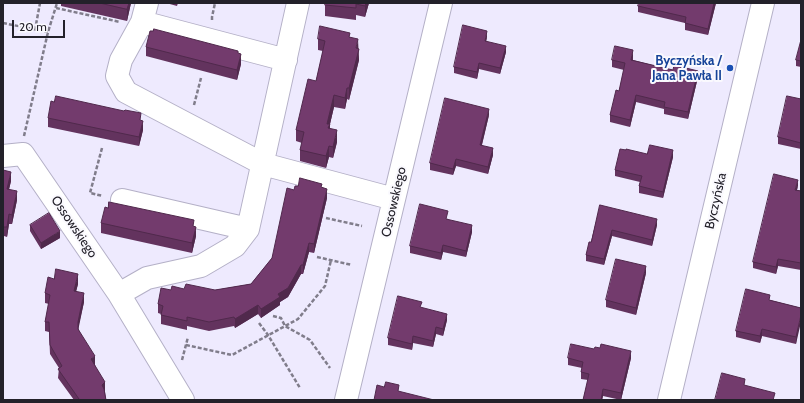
<!DOCTYPE html>
<html>
<head>
<meta charset="utf-8">
<style>
	body { margin:0 }
	#map { position:relative; width:804px; height:403px; overflow:hidden; background:#eeeafe; font-family:Cabin,sans-serif }
	canvas { display:block }
	.frame { position:absolute; inset:0; border:4px solid #23212a; pointer-events:none }
	.scale { position:absolute; left:12px; top:20px; width:53px; height:18px; box-sizing:border-box; border:2px solid #23212a; border-top:0; padding-left:5px; font-size:12px; line-height:14px; white-space:nowrap; color:#23212a; -webkit-text-stroke:3px #faf9fe; paint-order:stroke }
</style>
</head>
<body>
<div id="map">
<canvas width="804" height="403"></canvas>
<div class="frame"></div>
<div class="scale">20 m</div>
</div>
<script>
const ctx = document.querySelector('canvas').getContext('2d');
ctx.lineJoin = 'round';
function trace(path, color, width, dash) { ctx.strokeStyle = color; ctx.lineWidth = width; ctx.lineCap = dash ? 'butt' : 'round'; ctx.setLineDash(dash || []); ctx.stroke(path); }
function paint(path, color) { ctx.fillStyle = color; ctx.fill(path, 'evenodd'); }
function drawText(font, color, halo, rows, align = 'center') {
  ctx.font = font + ' Cabin,sans-serif'; ctx.lineWidth = 4; ctx.setLineDash([]); ctx.textBaseline = 'middle'; ctx.strokeStyle = halo; ctx.fillStyle = color; for (const [text, x, y, turn = 0] of rows) {
    ctx.save(); ctx.translate(x, y); ctx.rotate((+turn || 0) * Math.PI / 180); ctx.textAlign = isNaN(turn) ? turn : align; if (halo) ctx.strokeText(text, 0, 0); ctx.fillText(text, 0, 0); ctx.restore();
  }
}
const minor = new Path2D(`
	M147,3l-5,19 144,38
	M142,22l-21,38 -4,16 9,16 137,72 131,35
	M3,156l20,-2 96,140 64,106
	M122,200l126,29 50,-226
	M119,294l28,-16 54,-12 34,-20 13,-17
	M346,400l95,-397
	M669,400l94,-397`);
trace(minor, '#b4b0c7', 24);
trace(new Path2D(`
	M56,8l64,14
	M212,20v-3l3,-14
	M3,23l45,9
	M35,30l5,-27
	M194,105l7,-27
	M24,136l24,-104 9,-29
	M102,148l-12,45 13,3
	M326,218l36,8
	M317,257l35,8
	M273,316l8,2 4,8 25,14 20,28
	M259,323l9,12 32,53
	M186,345l46,10 66,-36 27,-33 6,-26
	M182,360l6,-23`), '#807d8b', 2.5, [4, 2]);
trace(minor, '#fff', 22);
paint(new Path2D(`
	M61,3h70l-4,18 -66,-15z
	M166,3h12l-1,3z
	M369,3l-4,14 -9,-2v5l-31,-4v-11z
	M716,3l-8,32 -23,-5v-7l-47,-11v-6z
	M350,37l8,12 1,11 -10,40 -2,-1 -2,10 -11,-2 -4,17v5l7,13 -4,16 -4,-1 -3,11 -26,-7v-11l2,-7 -6,-2v-11l20,-49 7,-30 -5,-1v-11z
	M487,37l-1,4 20,11 -6,22 -21,-5 -2,10 -23,-6v-6z
	M801,40v27l-5,-1v-6z
	M146,47l92,7 3,10 -4,16 -91,-24z
	M633,56v4l65,17 -10,42 -24,-5v-5l-28,-7 -6,25 -20,-5v-7l9,-24 5,-21 -12,-3v-7z
	M801,99v50l-23,-5v-7z
	M489,115l-7,30 11,10 -5,19 -32,-8 -3,9 -23,-5v-7z
	M48,118l93,3 2,9 -4,16 -91,-19z
	M647,154l26,3 -10,41 -24,-5v-7l1,-4 -25,-6v-6z
	M3,170l8,11 -2,8 8,11 -5,24h-3l-2,13 -3,-1z
	M298,186l24,2 5,10 -13,55 -5,-1 -6,22h-2l-13,23 -8,5v3l-19,13 -3,-4 -23,14 -1,-2 -25,5 -22,-5v4l-26,-6v-10l-3,-1v-9l13,-14 13,-1 31,1 36,-6 21,-26z
	M798,186l-1,4 4,1v79l-23,-4 -2,8 -23,-6v-6z
	M600,205l57,20 -5,21 -40,-10 -8,29 -18,-4v-6l5,-13z
	M448,218l-1,1 25,13 -6,25 -23,-5 -2,8 -31,-7v-7z
	M101,223l93,4 2,9 -4,17 -91,-20z
	M30,225l30,13 -19,11 -11,-18z
	M646,273l-10,42 -30,-8v-7z
	M54,279l24,5 -2,7 8,11 -6,26 17,37 10,26v1l1,8h-32l-16,-22 1,-10 -9,-14 -1,-22 -4,-1v-9l4,-18 -4,-1v-10z
	M770,300l31,8 -5,36 -34,-8 -2,7 -24,-6v-6z
	M422,308l25,12 -4,16 -7,-2 -3,13 -20,-4 -1,7 -24,-5v-7z
	M568,358h63l-10,42 -18,-4 -1,4h-19l5,-20 -7,-1v-7l1,-4 -14,-3z`), '#63335e');
paint(new Path2D(`
	M129,3h2l-4,18v-12z
	M366,3h3l-4,14v-11z
	M714,3h2l-8,32v-6z
	M487,31v6l-2,10v-6z
	M358,39l1,21 -10,40v-12z
	M506,46v6l-6,22v-6z
	M633,50v6l-2,10v-6z
	M241,54v10l-4,16v-10z
	M479,63v6l-2,10v-7z
	M698,71v6l-10,42v-7z
	M347,88v11l-2,10v-11z
	M334,95v12l-4,17v12l-3,-12z
	M636,95v7l-6,25v-7z
	M489,109v6l-9,37v-7z
	M143,121v9l-4,16v-9z
	M337,130v12l-4,16v-11z
	M329,146v11l-3,11v-12z
	M493,148v7l-5,19v-7z
	M673,150v7l-10,41v-6z
	M456,159v7l-3,9v-6z
	M11,172v9l-4,17v-9z
	M798,180v6l-3,10v-6z
	M327,189v9l-13,55v-9z
	M17,191v9l-5,24v-9z
	M9,214v10l-2,13v-10z
	M657,219v6l-5,21v-6z
	M472,225v7l-6,25v-6z
	M4,227v9l-1,1v-9z
	M196,227v9l-4,17v-10z
	M612,230v6l-8,29v-6z
	M60,231v7l-19,11v-6z
	M309,243v9l-6,22v-9z
	M443,245v7l-2,8v-7z
	M778,259v7l-2,8v-7z
	M301,265v9l-13,23 -8,5v3l-19,13v-9l17,-15z
	M646,266v7l-10,42v-7z
	M78,274v10l-4,16v-9z
	M84,293v9l-6,29v-9z
	M258,305v9l-23,14v-9z
	M447,314v6l-4,16v-7z
	M801,315v7l-5,22v-7z
	M436,327v7l-3,13v-6z
	M762,329v7l-2,7v-7z
	M413,336v7l-1,7v-6z
	M631,351v7l-10,42v-7z
	M95,356v9l-4,3v-9z
	M105,382v9l-3,3v-9z
	M603,389v7l-1,4h-1z`), '#50294c');
const building = new Path2D(`
	M100,3h29l-2,6z
	M326,3h40l-1,3 -9,-2v4l-31,-3z
	M639,3h75l-6,26 -23,-6 1,-6 -48,-11z
	M463,25l24,6 -2,10 21,5 -6,22 -21,-5 -2,9 -23,-5z
	M320,26l30,7 -1,4 9,2 -2,9 3,1 -10,39h-2l-2,10 -11,-3 -7,29h3l-2,4 9,2 -4,17 -4,-1 -3,10 -26,-6 4,-18 -8,-2 12,-51 8,2 9,-40 -7,-2z
	M154,29l84,22v2l3,1 -4,16 -91,-23 4,-16h3z
	M801,40v21l-5,-1z
	M615,46l18,4 -2,10 42,10 1,-5 24,6 -10,41 -24,-5 1,-5 -29,-7 -6,25 -20,-5 6,-25 3,1 6,-28 -13,-3z
	M56,96l68,15 1,-1 16,3 -1,7 3,1 -4,16 -91,-19 3,-17 3,1z
	M787,96l14,3v44l-23,-6z
	M445,98l44,11 -9,36 13,3 -5,19 -32,-8 -3,10 -23,-6z
	M650,145l23,5 -10,42 -24,-6 3,-10 -27,-6 5,-21 6,1v-1l21,5z
	M3,170l8,2 -4,17 10,2 -5,24 -3,-1 -2,13h-3l-1,1z
	M774,174l24,6 -3,10 6,1v72l-23,-4 -2,8 -23,-5z
	M300,178l22,6 -1,3 6,2 -13,55 -5,-1 -6,22h-2l-13,23 -10,6 2,3 -19,12 -3,-4 -23,14 -1,-2 -25,5 -22,-5v4l-26,-6 2,-9 -5,-2 3,-16 10,2 1,-4 12,3 2,-5 29,6 36,-6 21,-26 15,-70 7,2 1,-4h3z
	M109,202l85,18 -1,6 3,1 -4,16 -91,-20 4,-16 3,1z
	M420,204l28,7 -2,8 26,6 -6,26 -23,-6 -2,8 -31,-7z
	M600,205l57,14 -5,21 -40,-10 -8,29 -18,-4 3,-13h2z
	M49,213l11,18 -19,12 -11,-18z
	M616,259l30,7 -10,42 -30,-8z
	M56,269l22,5 -4,17 10,2 -6,29v7l17,27 -4,3 14,23 -3,3 2,4 2,11h-28l1,-1 -21,-30 4,-3 -12,-21 -1,-23h-4l5,-27 -5,-2 3,-16 6,2z
	M746,289l24,6 -1,5 32,8v7l-5,22 -34,-8 -2,7 -24,-5z
	M398,296l24,6 -2,5 27,7 -4,15 -7,-2 -3,14 -20,-5 -1,8 -24,-6z
	M571,344l23,5 1,-2 5,1 1,-4 30,7 -10,42 -18,-4 -2,11h-18l6,-26 -8,-2 2,-10 -15,-4z
	M722,373l23,6 -1,6 31,8 -2,7h-58z
	M386,382l13,3 -1,6 36,9h-60l3,-15 7,2z`);
paint(building, '#733b6d');
trace(building, '#50294c', 1);
for (const [x, y, r, color] of [
	[730,68,4,"#1a4fb4"]
]) { const dot = new Path2D(); dot.arc(x, y, r, 0, 2 * Math.PI); ctx.fillStyle = color; ctx.fill(dot); trace(dot, '#faf9fe', 1.5); }
drawText('bold 13px', '#164399', '#faf9fe', [
	["Byczyńska /",722,61],
	["Jana Pawła II",722,76]
], 'right');
drawText('13px', '#23212a', '#faf9fe', [
	["Byczyńska",716,201,-77],
	["Ossowskiego",394,202,-77],
	["Ossowskiego",74,227,56]
]);
</script>
</body>
</html>
